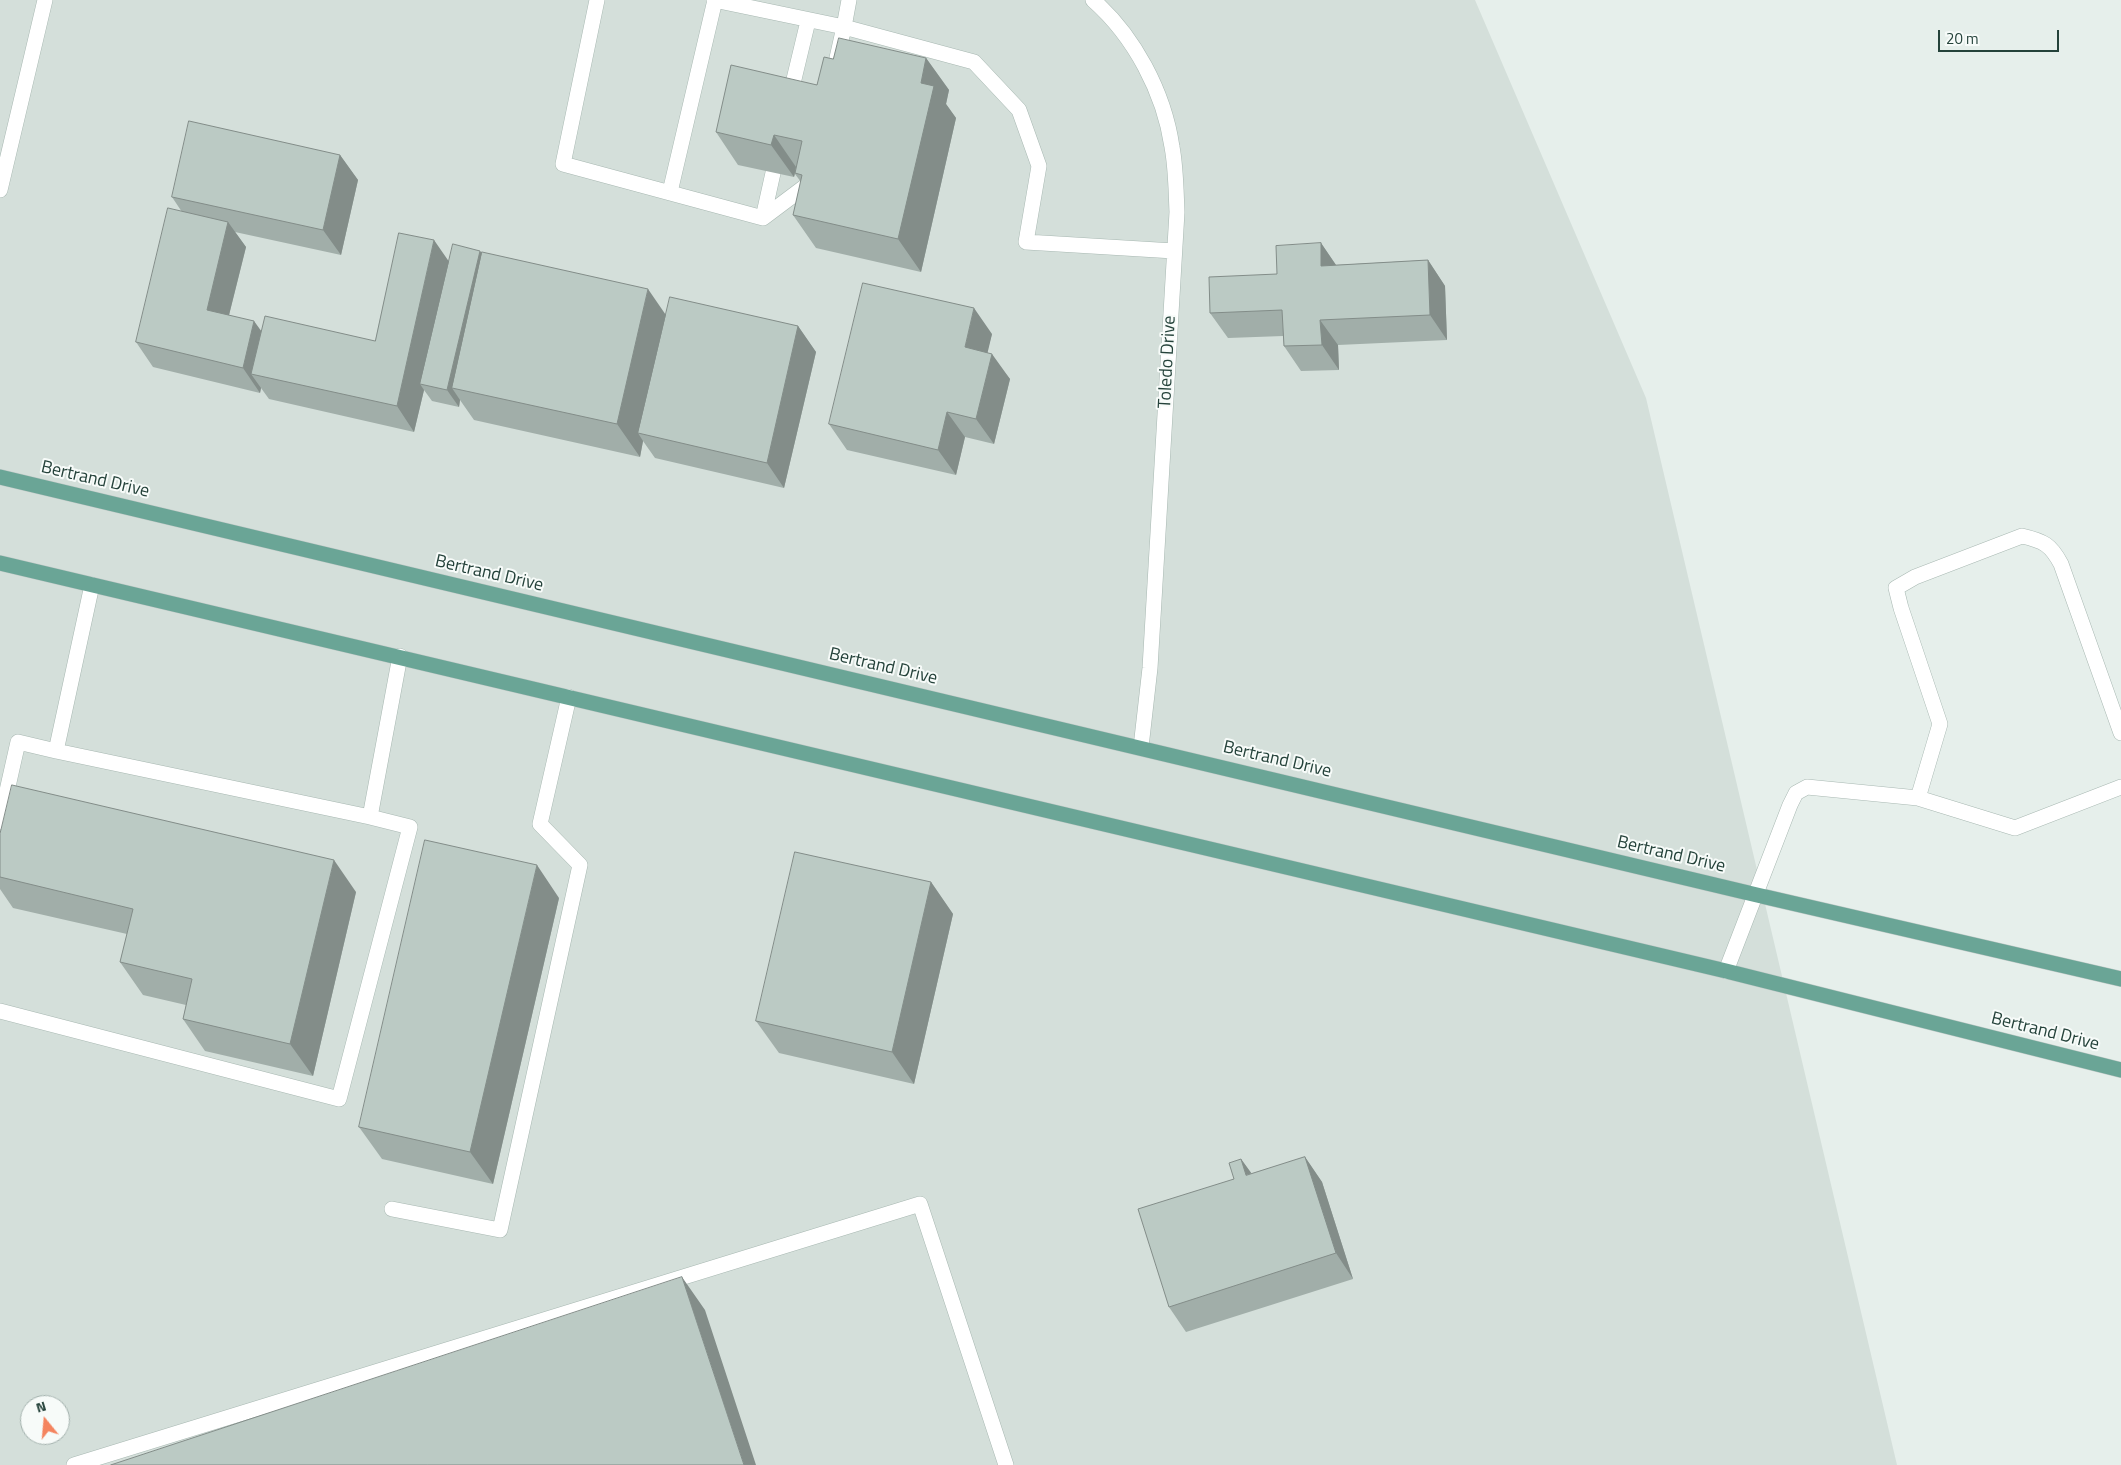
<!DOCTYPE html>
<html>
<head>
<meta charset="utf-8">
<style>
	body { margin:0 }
	#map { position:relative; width:2121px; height:1465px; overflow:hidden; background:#e6efeb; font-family:"Titillium Web",sans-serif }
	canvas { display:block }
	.north { position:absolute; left:20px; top:1395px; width:50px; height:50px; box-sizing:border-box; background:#f7fbf9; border:1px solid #a3b1ad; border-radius:50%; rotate:343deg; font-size:14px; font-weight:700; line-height:20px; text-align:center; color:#24423a }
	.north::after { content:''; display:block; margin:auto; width:18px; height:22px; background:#f4845f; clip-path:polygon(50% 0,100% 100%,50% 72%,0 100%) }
	.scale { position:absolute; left:1938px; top:30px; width:121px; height:22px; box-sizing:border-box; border:2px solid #24423a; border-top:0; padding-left:6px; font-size:15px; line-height:18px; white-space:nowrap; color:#24423a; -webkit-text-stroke:4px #f7fbf9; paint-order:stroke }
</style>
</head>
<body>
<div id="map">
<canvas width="2121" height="1465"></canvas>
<div class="north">N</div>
<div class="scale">20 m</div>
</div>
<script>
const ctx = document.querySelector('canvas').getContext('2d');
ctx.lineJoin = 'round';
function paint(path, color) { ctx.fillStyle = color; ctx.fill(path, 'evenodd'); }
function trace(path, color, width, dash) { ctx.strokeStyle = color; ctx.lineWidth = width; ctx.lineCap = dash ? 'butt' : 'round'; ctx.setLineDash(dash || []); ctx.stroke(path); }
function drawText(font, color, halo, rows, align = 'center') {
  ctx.font = font + ' "Titillium Web",sans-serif'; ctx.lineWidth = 4; ctx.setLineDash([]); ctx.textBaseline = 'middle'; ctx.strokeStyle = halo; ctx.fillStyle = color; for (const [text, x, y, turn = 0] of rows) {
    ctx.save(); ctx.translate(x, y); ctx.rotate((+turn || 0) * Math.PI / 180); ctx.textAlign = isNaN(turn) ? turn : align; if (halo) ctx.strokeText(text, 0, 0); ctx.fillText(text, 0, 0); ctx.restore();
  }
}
paint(new Path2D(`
	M0,0h1475l171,398 251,1067h-1897zM30,1405h30v30h-30z`), '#d4dfda');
const minor = new Path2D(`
	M597,0l-34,164 200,54
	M714,0l130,27 5,-27
	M1093,0c41,36 71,92 79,147 4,21 4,44 5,65l-27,456 -9,79
	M837,58l7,-31 130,35 45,48 20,56 -13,76 148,9
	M789,100l19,-79
	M0,190l45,-190
	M670,192l45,-192
	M763,218l44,-33 3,-10
	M763,218l10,-45
	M92,585l-36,166 314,66 30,-161
	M1918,798l22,-74 -39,-116 -5,-20 19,-11 107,-41c22,5 29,9 39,28l60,169
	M0,822l18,-80 38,9
	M1726,971l64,-166 6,-12 11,-6 111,11 97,30 106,-41
	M0,1011l339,88 71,-272 -40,-10
	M392,1209l108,21 80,-365 -40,-41 29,-127
	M74,1465l846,-261 86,261`);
const major = new Path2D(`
	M0,477l1757,418 364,84
	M0,563l1726,408 395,99`);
trace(minor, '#a8b8b2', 16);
trace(major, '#c2cac8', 16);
trace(minor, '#fff', 15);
trace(major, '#6aa596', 15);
paint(new Path2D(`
	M926,58l23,32 -3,14 10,14 -35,154 -105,-24 -23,-33 8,-33 -6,-8 -1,3 -56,-12 -22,-33 101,-47 16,-26z
	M340,155l18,25 -17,75 -106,-23 11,15 -17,68 32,16 114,10 74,-80 33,-8 184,62 132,11 18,26 -32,136 -129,-30 -12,-17 -3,16 -166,-37 -14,-20 -1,7 -27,-6 -8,-11 -10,42 -145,-33 -8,-11 -1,5 -107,-26 -17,-25 46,-130 -10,-15z
	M1321,243l15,22 92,-5 17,26 2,54 -109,5 1,25 -38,1 -17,-25 -1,-10 -55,2 -18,-25 67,-39z
	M992,334l-5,18 23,27 -16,65 -29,-7 -9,38 -109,-25 -18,-26z
	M0,834l356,58 -43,184 -108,-25 -22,-32 3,-14 -43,-10 -23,-33 7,-28 -114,-26 -13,-19z
	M931,882l22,32 -39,170 -135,-31 -23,-32z
	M559,898l-66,286 -111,-25 -23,-32z
	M1305,1157l17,25 31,97 -167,53 -17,-25 65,-128 7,-20 11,15z`), '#a1aea9');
paint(new Path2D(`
	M926,58l23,32 -3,14 10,14 -35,154 -23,-33 23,-156z
	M774,135l22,32 -2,10 -23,-32z
	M340,155l18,25 -17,75 -18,-25z
	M228,222l18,25 -22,88 -17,-25z
	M434,240l18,26 -32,118 4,6 -10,42 -17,-26z
	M1321,243l17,25 -17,-2z
	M480,251l12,17 -40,120 8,12 -1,7 -12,-17z
	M1428,260l17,26 2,54 -17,-25z
	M648,289l22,32 -32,112 5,8 -3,16 -23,-33z
	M974,308l18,26 -9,38 -18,-25z
	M1320,320l18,25 1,25 -17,-25z
	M254,321l18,25 -21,28 10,14 -1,5 -17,-25z
	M798,326l18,26 -32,136 -17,-25z
	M992,354l18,25 -16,65 -18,-25z
	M947,412l18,25 -9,38 -18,-25z
	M334,860l22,32 -43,184 -23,-32z
	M537,865l22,33 -66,286 -23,-32z
	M931,882l22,32 -39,170 -22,-32z
	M1305,1157l17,25 31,97 -17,-26z
	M1241,1159l18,25 -13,-9z
	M682,1277l23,33 51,155h-12z`), '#838d89');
const building = new Path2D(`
	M839,38l87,20 -5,25 13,3 -36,153 -105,-24 9,-40 -7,-2 7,-32 -28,-6 -3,10 -55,-13 15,-67 86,20 7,-28 9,2z
	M189,121l151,34 -17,75 -151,-33z
	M168,208l60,14 -21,88 47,11 -11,47 -107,-26z
	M399,233l35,7 -37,166 -146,-32 14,-58 110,25z
	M1321,243v23l107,-6 2,55 -110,5 2,25 -38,1 -2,-36 -72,3 -1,-36 68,-3 -1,-28z
	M453,244l27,7 -33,139 -27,-6z
	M482,252l166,37 -31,135 -165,-36z
	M863,283l111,25 -9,39 27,7 -16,65 -29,-7 -9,38 -109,-26z
	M670,297l128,29 -31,137 -129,-30z
	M12,785l322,75 -44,184 -107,-25 9,-40 -72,-17 13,-53 -133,-32v-43z
	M425,840l112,25 -67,287 -111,-25z
	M795,852l136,30 -39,170 -136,-31z
	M1305,1157l31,96 -167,54 -31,-98 96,-30 -5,-16 12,-4 5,16z
	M682,1277l62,188h-633z`);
paint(building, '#bbcac4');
trace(building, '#838d89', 1);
drawText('18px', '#24423a', '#f7fbf9', [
	["Toledo Drive",1168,362,-87],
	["Bertrand Drive",95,480,13],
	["Bertrand Drive",489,574,13],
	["Bertrand Drive",883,667,13],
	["Bertrand Drive",1277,760,13],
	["Bertrand Drive",1671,855,13],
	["Bertrand Drive",2045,1032,14]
]);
</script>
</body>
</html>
